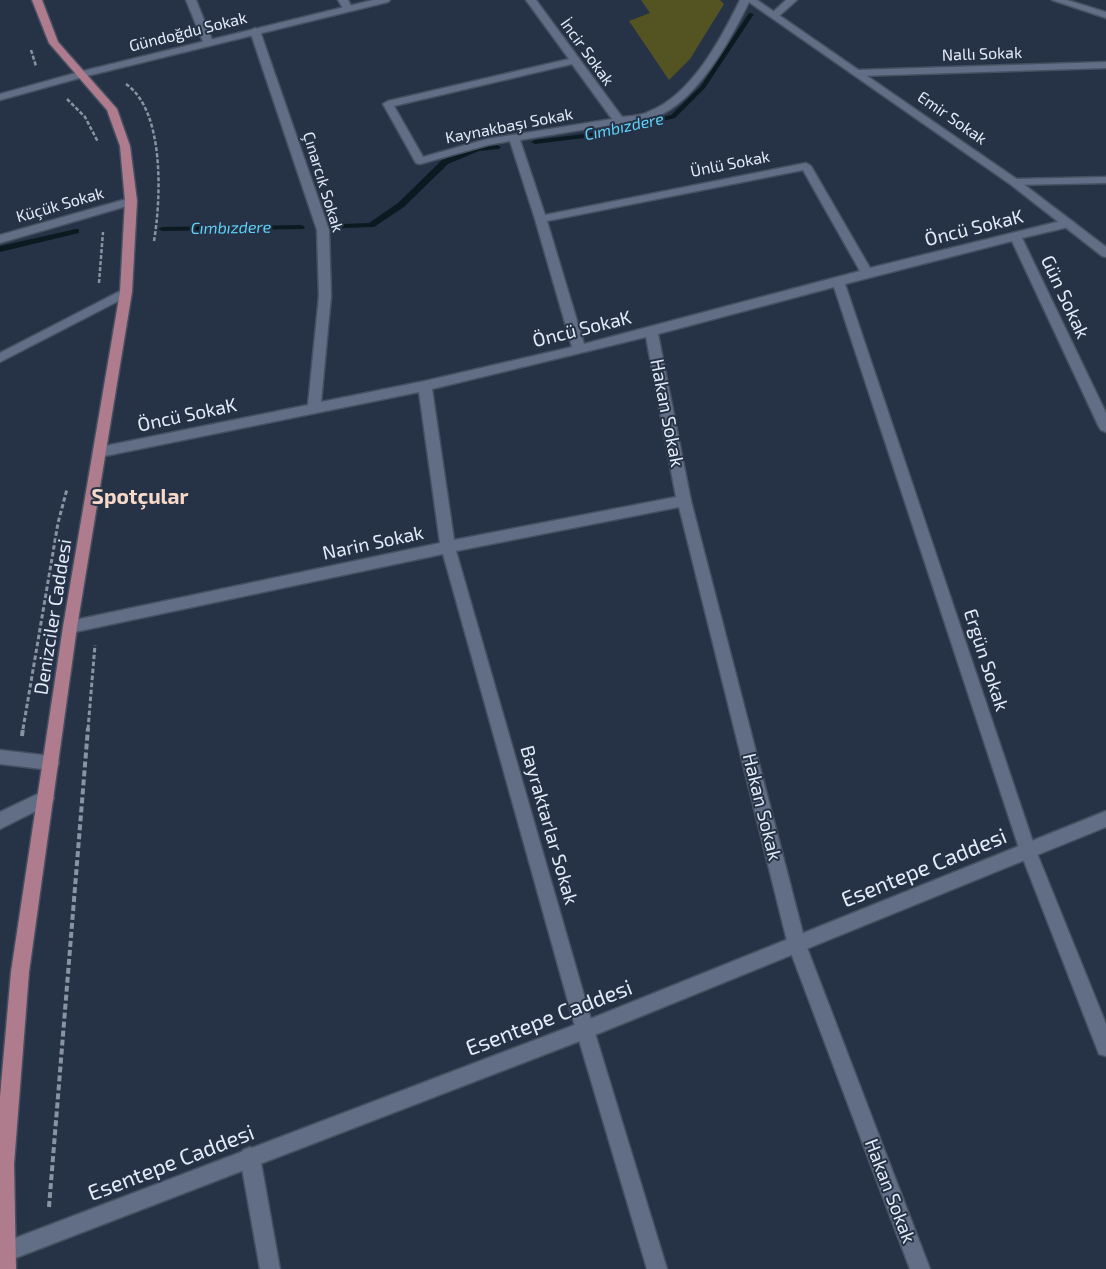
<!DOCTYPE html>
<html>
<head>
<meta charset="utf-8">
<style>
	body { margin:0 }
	canvas { display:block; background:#263246 }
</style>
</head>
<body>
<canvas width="1106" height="1269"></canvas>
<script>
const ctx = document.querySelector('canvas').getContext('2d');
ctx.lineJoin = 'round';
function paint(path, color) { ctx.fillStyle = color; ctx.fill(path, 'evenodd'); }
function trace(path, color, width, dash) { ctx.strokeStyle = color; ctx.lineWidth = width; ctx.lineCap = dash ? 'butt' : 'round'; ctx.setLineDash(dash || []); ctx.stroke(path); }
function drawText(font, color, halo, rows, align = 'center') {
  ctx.font = font + ' "Exo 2",sans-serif'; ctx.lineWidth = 4; ctx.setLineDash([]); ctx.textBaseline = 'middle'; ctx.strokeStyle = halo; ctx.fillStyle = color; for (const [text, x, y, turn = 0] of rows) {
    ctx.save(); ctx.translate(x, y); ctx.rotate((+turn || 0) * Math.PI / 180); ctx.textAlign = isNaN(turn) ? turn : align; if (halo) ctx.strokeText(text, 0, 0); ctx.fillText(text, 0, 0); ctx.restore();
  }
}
paint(new Path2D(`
	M641,0h79l4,4 -34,55 -21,21 -40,-59 21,-8z`), '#535422');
paint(new Path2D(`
	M749,13l5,1 -49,74 -30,30 -75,18 -65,8 -4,-2 4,-2 65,-8 71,-17 30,-29z
	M497,145l4,2 -2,2 -20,2 -31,13 -44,43 -30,20 -31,1 -4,-2 4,-2 26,-1 29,-20 44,-43 33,-13z
	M301,225l4,2 -1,2 -142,2 -4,-2 4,-2z
	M76,229h3v4l-79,19v-6z`), '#0b1a20');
const minor = new Path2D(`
	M186,0h10l17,42 -2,2h-6l-2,-2z
	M338,0h10l4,8 -2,2h-6z
	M526,0h10l86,117c8,-1 18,-1 26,-5 43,-16 73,-73 92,-112h10c-19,39 -56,108 -101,119l-129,21 25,75 261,-52 5,3 59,102 199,-49 6,4 -2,3 -51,12 84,175v19l-5,-2 -2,-3 -87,-186 -167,43 191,567 70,173v32l-7,-2 -79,-203 -186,-564 -176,47 33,167 115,444 124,324h-20l-122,-324 -109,-438 -223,44 138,479 73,239h-20l-71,-239 -133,-476 -373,79 -5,-1 -2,-5 2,-5 5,-1 370,-78 -21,-151 -319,65 -5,-1 -2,-4 2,-4 5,-1 208,-42 11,-109 -2,-66 -67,-199 5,-3 5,3 69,199 2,66 -10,106 104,-21 147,-34 -37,-128 -25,-78 -22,4 -68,19 -4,-1 -33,-59 5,-3 181,-42zM572,64l40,55 -125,20 -64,18 -29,-51zM803,170l57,101 -276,73 -37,-123zM646,337l30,160 -222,43 -22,-151z
	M786,0h11l-19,17h-6v-4z
	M1052,0h15l39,12v6z
	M1106,62v6l-248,8 -5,-3 5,-3z
	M83,71l5,3 -1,2 -87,24v-6z
	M1106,177v6l-92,2 -5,-3 5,-3z
	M130,198l4,2 2,2 -2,2 -134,39v-8z
	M126,288l6,4 -2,3 -130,67v-9z
	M0,750l51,6 6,2 2,5 -2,5 -6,2 -51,-6z
	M46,790l6,3 2,5 -2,5 -52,26v-17z
	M250,1147l7,3 3,7 20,112h-20l-20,-112 3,-7z`);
const tertiary = new Path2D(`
	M373,0h17l-2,2 -305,75 -5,-3 1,-2z
	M746,0h11l261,180 88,67v10l-4,-1 -92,-72z
	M1106,811v16l-521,212 -580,223 -5,-2v-16l5,-2 580,-221z`);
const primary = new Path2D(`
	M32,0h10l16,42 59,67 13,37 7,55 -5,91 -55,335 -48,345 -15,192 2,105h-16v-172l11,-125 52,-345 57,-335 5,-91 -5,-55 -13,-36 -58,-67z`);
trace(minor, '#465061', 3);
trace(tertiary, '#465061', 3);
trace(primary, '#465061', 3);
trace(new Path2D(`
	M31,50l5,16
	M126,84c39,27 35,115 28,157
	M67,99l18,18 13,25
	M99,283l4,-51`), '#8993a3', 2.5, [4, 2]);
trace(new Path2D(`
	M23,729l35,-206 9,-34
	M88,729l7,-84`), '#8993a3', 3, [4.5, 2.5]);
trace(new Path2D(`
	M22,736l1,-8
	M49,1207l39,-479`), '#8993a3', 4, [6, 3]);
paint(minor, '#616e86');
paint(tertiary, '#616e86');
paint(primary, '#af7c8e');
drawText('16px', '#e3ebf8', '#263246', [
	["Gündoğdu Sokak",188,32,-14],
	["İncir Sokak",587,52,54],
	["Nallı Sokak",982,54,-2],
	["Emir Sokak",952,118,35],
	["Kaynakbaşı Sokak",509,126,-11],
	["Ünlü Sokak",730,164,-11],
	["Çınarcık Sokak",323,182,73],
	["Küçük Sokak",60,205,-16]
]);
drawText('italic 16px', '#5ed2f9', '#263246', [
	["Cımbızdere",624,127,-12],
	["Cımbızdere",231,228,-1]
]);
drawText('19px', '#e3ebf8', '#263246', [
	["Öncü SokaK",974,228,-14],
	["Gün Sokak",1065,297,65],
	["Öncü SokaK",582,329,-14],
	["Hakan Sokak",667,413,79],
	["Öncü SokaK",187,415,-12],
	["Narin Sokak",373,543,-12],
	["Denizciler Caddesi",53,617,-81],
	["Ergün Sokak",986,660,72],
	["Hakan Sokak",762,807,76],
	["Bayraktarlar Sokak",549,825,74],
	["Hakan Sokak",890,1191,69]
]);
drawText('bold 21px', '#f7d9ca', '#263246', [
	["Spotçular",140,497]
]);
drawText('22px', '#e3ebf8', '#263246', [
	["Esentepe Caddesi",924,868,-22],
	["Esentepe Caddesi",549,1018,-21],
	["Esentepe Caddesi",171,1163,-21]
]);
</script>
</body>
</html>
